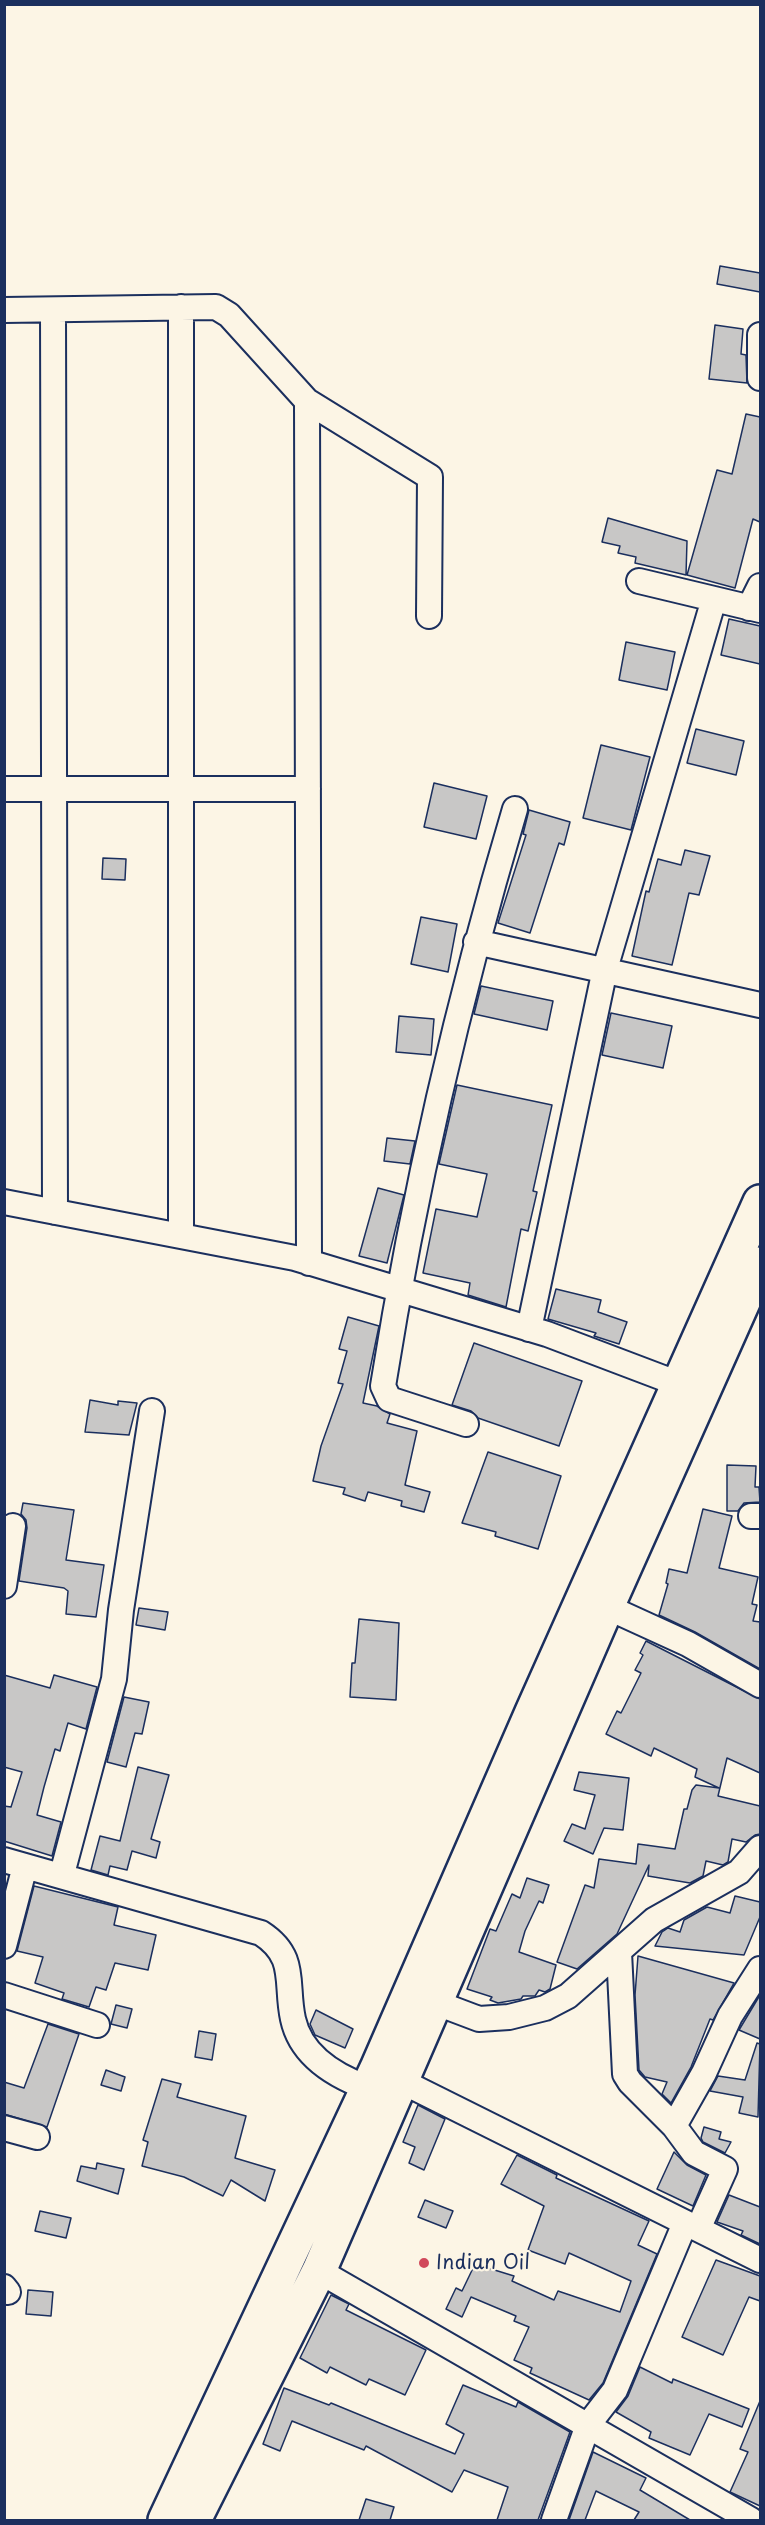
<!DOCTYPE html>
<html>
<head>
<meta charset="utf-8">
<style>
	body { margin:0 }
	#map { position:relative; width:765px; height:2525px; overflow:hidden; background:#fcf5e5; font-family:"Playpen Sans",sans-serif }
	canvas { display:block }
	.frame { position:absolute; inset:0; border:6px solid #1b2f5e; pointer-events:none }
</style>
</head>
<body>
<div id="map">
<canvas width="765" height="2525"></canvas>
<div class="frame"></div>
</div>
<script>
const ctx = document.querySelector('canvas').getContext('2d');
ctx.lineJoin = 'round';
function paint(path, color) { ctx.fillStyle = color; ctx.fill(path, 'evenodd'); }
function trace(path, color, width, dash) { ctx.strokeStyle = color; ctx.lineWidth = width; ctx.lineCap = dash ? 'butt' : 'round'; ctx.setLineDash(dash || []); ctx.stroke(path); }
function drawText(font, color, halo, rows, align = 'center') {
  ctx.font = font + ' "Playpen Sans",sans-serif'; ctx.lineWidth = 4.5; ctx.setLineDash([]); ctx.textBaseline = 'middle'; ctx.strokeStyle = halo; ctx.fillStyle = color; for (const [text, x, y, turn = 0] of rows) {
    ctx.save(); ctx.translate(x, y); ctx.rotate((+turn || 0) * Math.PI / 180); ctx.textAlign = isNaN(turn) ? turn : align; if (halo) ctx.strokeText(text, 0, 0); ctx.fillText(text, 0, 0); ctx.restore();
  }
}
const building = new Path2D(`
	M720,266l40,7v19l-43,-8z
	M715,325l28,4 -2,25 5,1 1,28 -38,-4z
	M746,414l14,3v105l-7,-3 -18,69 -48,-13 30,-105 15,4z
	M608,518l79,23 -1,34 -51,-12 1,-6 -18,-4 2,-7 -18,-4z
	M729,619l31,7v38l-39,-9z
	M626,642l49,10 -8,38 -48,-10z
	M696,729l48,12 -8,34 -49,-12z
	M601,745l49,12 -19,73 -48,-12z
	M434,783l53,13 -11,43 -52,-12z
	M529,810l41,12 -6,23 -5,-2 -29,90 -32,-10 28,-88 -3,-1z
	M685,850l25,6 -11,39 -10,-2 -17,72 -40,-9 14,-65 3,1 9,-33 23,6z
	M103,858l23,1 -1,21 -23,-1z
	M421,917l36,7 -9,48 -37,-8z
	M481,986l72,15 -6,29 -73,-16z
	M611,1013l61,13 -9,42 -61,-13z
	M399,1016l35,3 -3,36 -35,-3z
	M457,1085l95,20 -19,86 4,1 -9,39 -7,-2 -15,78 -38,-12 2,-12 -47,-10 13,-64 41,8 10,-43 -48,-10z
	M387,1138l28,3 -5,23 -26,-3z
	M378,1188l26,7 -17,68 -28,-7z
	M556,1289l45,11 -3,12 29,10 -8,22 -25,-8 2,-3 -48,-14z
	M348,1317l31,9 -16,77 14,3 13,8 -3,9 30,8 -12,54 25,7 -6,20 -23,-6 1,-5 -34,-9 -3,9 -22,-7 2,-6 -32,-7 8,-35 22,-62 -5,-1 9,-32 -8,-2z
	M474,1343l108,38 -23,65 -81,-28 -7,-7 -19,-6z
	M90,1400l28,5v-4l19,2 -8,32 -44,-3z
	M488,1452l73,24 -23,73 -43,-13 1,-4 -34,-9z
	M727,1465l29,1 -1,21h4l1,15 -16,1 -6,8h-11z
	M23,1503l51,7 -8,50 38,5 -8,52 -30,-3 2,-23 -4,-3 -45,-7 8,-53 -1,-8 -5,-6z
	M703,1509l29,7 -13,52 39,9 -6,27 5,1 -4,16 7,1v47l-65,-37 -36,-17 9,-31 -2,-1 3,-14 18,4z
	M139,1608l29,4 -3,18 -29,-5z
	M359,1619l40,4 -3,77 -46,-3 2,-34h3z
	M646,1641l114,58v74l-33,-15 -9,38 42,10v28l-5,1 -9,7 -14,-3 -4,23 -5,3 -17,-4 -3,15 -13,7 -42,-7 1,-11 -32,69 -40,35 -20,-7 28,-77 9,3 5,-29 37,5 2,-20 37,5 9,-40h3l5,-19 4,-5 23,3 -24,-11 2,-8 -43,-21 -3,8 -45,-22 11,-23 4,2 20,-40 -6,-3 8,-15 -3,-2z
	M4,1675l46,13 4,-13 43,12 -11,42 -18,-6 -8,28 -5,-2 -11,38 -7,28 24,7 -9,34 -48,-15v-35l7,1 11,-35 -18,-5z
	M124,1697l25,5 -7,32 -7,-1 -9,34 -19,-5z
	M138,1767l31,8 -18,64 9,3 -4,16 -24,-7 -5,19 -17,-4 -2,9 -17,-5 9,-34 20,5z
	M579,1772l50,6 -6,52 -19,-2 -11,26 -29,-13 8,-17 13,5 10,-34 -21,-5z
	M527,1878l22,7 -6,18 -4,-2 -14,30 -6,21 37,13 -6,24 -5,3 -6,-2 -4,6h-12l-2,3 -23,4 -8,-3 2,-3 -25,-8 23,-60 6,2 16,-37 8,4z
	M34,1886l84,21 -4,18 42,10 -8,35 -33,-7 -9,27 -10,-3 -7,20 -27,-8 2,-6 -29,-10 8,-26 -26,-6z
	M735,1896l25,6v15l-16,38 -89,-9 7,-14 6,-4 12,4 4,-12 23,-13 23,6z
	M638,1956l96,27 -21,37 -3,-1 -19,48 -20,36 -9,-9 5,-12 -22,-5 -6,-7 -4,-75z
	M760,1995v44l-21,-9z
	M116,2005l16,4 -5,19 -16,-4z
	M316,2010l37,19 -8,19 -30,-13 -5,-11z
	M48,2024l31,10 -32,93 -43,-13v-32l20,6z
	M199,2031l17,3 -4,26 -17,-3z
	M757,2043l3,1 -2,73 -19,-4 4,-16 -33,-6 8,-15 27,4z
	M106,2070l19,7 -4,14 -20,-6z
	M162,2079l19,5 -4,13 69,19 -11,42 40,12 -10,31 -34,-21 -8,16 -39,-19 -42,-11 6,-24 -5,-2z
	M418,2105l27,14 -21,51 -15,-7 6,-16 -12,-5z
	M704,2127l17,5 -2,7 12,3 -6,11 -22,-11 -2,-4z
	M674,2152l13,13 19,10 -13,31 -36,-17z
	M517,2155l40,20 -1,3 93,43 -11,24 19,9 -54,129 -14,17 -59,-27 2,-5 -18,-8 15,-33 -15,-6 2,-5 -45,-19 -9,20 -16,-8 10,-21 6,3 13,-27 39,12 -2,5 42,19 4,-9 62,21 11,-31 -62,-28 -4,11 -37,-14 16,-44 -43,-22z
	M97,2163l27,6 -6,25 -41,-13 4,-15 15,3z
	M729,2195l31,12v37l-19,-9 2,-4 -26,-9z
	M425,2200l28,11 -7,17 -28,-11z
	M40,2211l31,7 -5,20 -31,-7z
	M716,2260l44,16v25l-11,-4 -26,58 -41,-18z
	M28,2290l25,2 -2,24 -25,-2z
	M331,2295l18,9 -3,6 80,40 -21,45 -36,-16 -3,6 -36,-18 -3,6 -27,-15z
	M640,2367l32,16 1,-4 76,30 -7,18 -33,-13 -19,41 -41,-17 2,-6 -35,-20 12,-16z
	M463,2385l53,22 2,-5 52,30 -32,88h-41l11,-33 -44,-17 -12,22 -86,-46 -2,4 -72,-29 -12,30 -17,-7 21,-56 45,17 2,-2 124,51 9,-20 -18,-10z
	M760,2401v105l-30,-14 18,-40 -8,-3z
	M593,2452l53,26 -6,12 50,30h-56l5,-8 -43,-21 -11,29h-16z
	M366,2499l28,8 -4,13h-31z`);
paint(building, '#c8c7c6');
trace(building, '#1b2f5e', 1.5);
const minor = new Path2D(`
	M181,307v929
	M4,310l212,-3 13,8 78,86 123,76 -1,139
	M53,310l2,902
	M760,335v43
	M307,401l2,862
	M639,581l121,29
	M749,608l11,-22
	M4,789h304
	M476,942l284,63
	M4,1202l291,56 252,76 132,50
	M529,1329l76,-360 109,-370
	M466,1424l-77,-25 -6,-13c31,-195 76,-389 132,-577
	M751,1516h9
	M4,1586l9,-60
	M607,1607l81,37 72,41
	M4,1860l257,73c37,24 24,50 32,86 8,37 42,57 75,69
	M62,1874l52,-195 7,-69 31,-199
	M4,1946l21,-80
	M619,1952l6,122 5,8 44,44 20,27 31,16 -27,60
	M4,1995l93,30
	M434,2002l45,17 30,-2 36,-9 23,-12 86,-76 85,-48 21,-24
	M387,2074l373,186
	M674,2126l30,-53 26,-57 30,-47
	M4,2128l33,9
	M319,2271l432,249
	M4,2287l4,5
	M554,2520l34,-95 27,-35 70,-167`);
const highway = new Path2D(`
	M165,2520l212,-452 155,-356 228,-510
	M194,2520l125,-249 288,-664 153,-343`);
trace(minor, '#1b2f5e', 28);
trace(highway, '#1b2f5e', 38);
trace(minor, '#fcf5e5', 24);
trace(highway, '#fcf5e5', 33);
for (const [x, y, r, color] of [
	[424,2263,6,"#d1495b"]
]) { const dot = new Path2D(); dot.arc(x, y, r, 0, 2 * Math.PI); ctx.fillStyle = color; ctx.fill(dot); trace(dot, '#fcf5e5', 2); }
drawText('20px', '#1b2f5e', '#fcf5e5', [
	["Indian Oil",436,2263]
], 'left');
</script>
</body>
</html>
